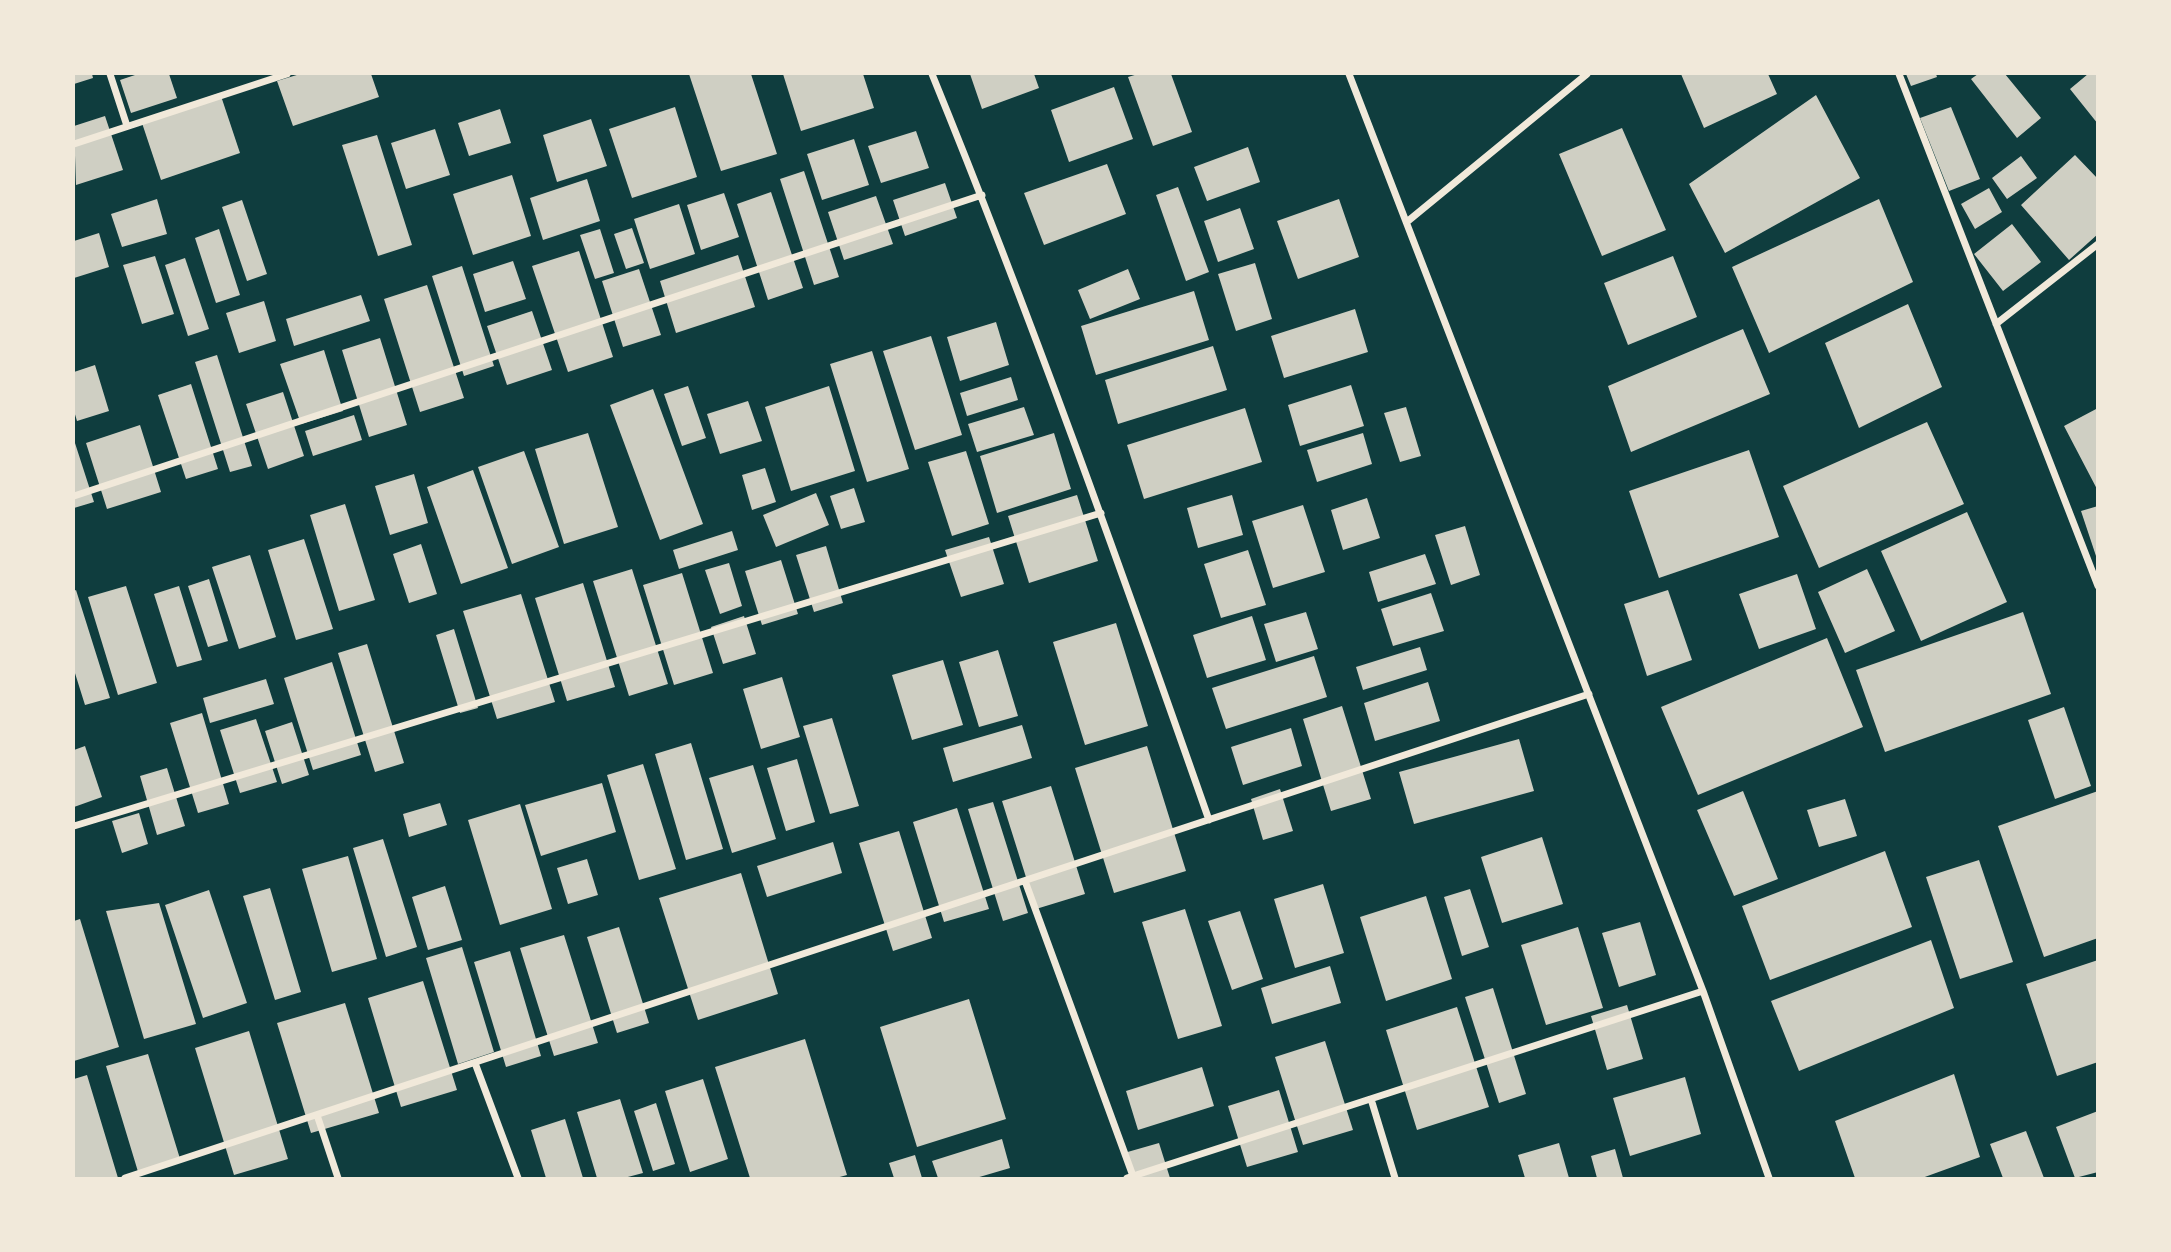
<!DOCTYPE html>
<html>
<head>
<meta charset="utf-8">
<style>
	body { margin:0 }
	#map { position:relative; width:2171px; height:1252px; overflow:hidden; background:#0f3d3e; font-family:Commissioner,sans-serif }
	canvas { display:block }
	.frame { position:absolute; inset:0; border:75px solid #f1e9da; pointer-events:none }
</style>
</head>
<body>
<div id="map">
<canvas width="2171" height="1252"></canvas>
<div class="frame"></div>
</div>
<script>
const ctx = document.querySelector('canvas').getContext('2d');
ctx.lineJoin = 'round';
function paint(path, color) { ctx.fillStyle = color; ctx.fill(path, 'evenodd'); }
function trace(path, color, width, dash) { ctx.strokeStyle = color; ctx.lineWidth = width; ctx.lineCap = dash ? 'butt' : 'round'; ctx.setLineDash(dash || []); ctx.stroke(path); }
paint(new Path2D(`
	M74,74h18l1,4 -19,6z
	M138,74h31l8,24 -46,15 -11,-33z
	M300,74h71l8,23 -86,29 -16,-45z
	M689,74h62l26,80 -56,17z
	M783,74h80l11,34 -73,23z
	M970,74h64l5,14 -57,21z
	M1138,74h33l21,58 -39,14 -25,-69z
	M1681,74h87l9,20 -73,34z
	M1906,74h30l1,3 -26,9z
	M1978,74h27l36,44 -24,20 -46,-59z
	M2088,74l10,1v49l-28,-35z
	M1114,87l19,52 -64,23 -18,-52z
	M220,93l20,60 -79,27 -20,-60z
	M1816,95l44,83 -135,75 -36,-69z
	M675,107l22,70 -65,21 -23,-69z
	M1951,107l29,72 -31,12 -29,-73z
	M500,109l11,34 -42,13 -11,-33z
	M105,116l18,54 -47,15 -2,-59z
	M591,119l16,47 -50,16 -14,-47z
	M1622,128l44,102 -64,26 -43,-102z
	M435,129l15,46 -44,14 -15,-46z
	M916,131l13,37 -48,15 -13,-37z
	M377,135l35,110 -34,11 -36,-111z
	M854,139l15,46 -47,15 -15,-46z
	M1248,147l12,35 -53,19 -13,-34z
	M2075,155l23,24v55l-29,26 -48,-55z
	M2021,156l16,22 -30,21 -15,-21z
	M1107,164l19,50 -82,31 -20,-52z
	M804,171l35,106 -25,8 -34,-106z
	M512,175l19,61 -58,19 -20,-61z
	M587,179l13,42 -57,19 -13,-42z
	M945,183l12,35 -52,18 -12,-36z
	M1178,187l31,85 -23,9 -30,-86z
	M1989,188l13,24 -27,17 -14,-25z
	M771,192l32,96 -35,12 -31,-96z
	M724,193l15,44 -38,13 -14,-45z
	M876,196l17,48 -49,16 -16,-48z
	M157,199l10,35 -45,13 -11,-33z
	M1339,199l20,58 -61,22 -21,-58z
	M1879,199l34,83 -144,71 -37,-86z
	M242,200l25,74 -20,7 -25,-74z
	M679,204l16,50 -45,15 -16,-50z
	M1240,208l14,41 -36,13 -14,-41z
	M2012,224l29,38 -38,29 -29,-37z
	M632,228l12,35 -18,6 -12,-35z
	M219,229l21,66 -24,8 -21,-65z
	M600,229l14,44 -19,6 -15,-44z
	M99,233l10,34 -35,11v-37z
	M579,251l34,106 -45,15 -36,-106z
	M738,255l17,52 -79,26 -16,-52z
	M155,256l19,58 -32,10 -19,-59z
	M1673,256l24,61 -69,28 -24,-62z
	M185,258l24,71 -21,7 -23,-71z
	M513,261l13,38 -41,13 -12,-38z
	M1255,263l17,56 -36,12 -18,-57z
	M462,266l32,100 -30,10 -32,-100z
	M639,269l22,66 -38,12 -21,-66z
	M1128,269l12,30 -50,20 -12,-29z
	M427,285l37,113 -44,14 -36,-113z
	M1194,291l15,49 -113,35 -15,-49z
	M361,295l9,26 -76,25 -8,-27z
	M264,301l12,40 -37,12 -13,-40z
	M1908,304l34,83 -83,41 -34,-85z
	M1355,309l13,43 -84,26 -13,-42z
	M532,311l20,59 -45,15 -20,-59z
	M996,322l13,43 -49,16 -13,-44z
	M1743,329l27,65 -139,58 -23,-66z
	M931,336l31,99 -47,15 -32,-99z
	M380,338l27,87 -38,12 -27,-87z
	M1213,346l14,44 -109,34 -13,-44z
	M324,350l19,61 -42,13 -21,-60z
	M872,351l37,118 -42,13 -37,-118z
	M217,355l35,111 -22,6 -35,-110z
	M95,365l14,46 -32,10 -3,-10v-39z
	M1011,377l7,23 -51,16 -7,-23z
	M191,384l27,85 -32,10 -28,-84z
	M1351,385l13,41 -64,20 -12,-41z
	M688,386l18,52 -24,8 -18,-52z
	M829,386l26,85 -64,20 -26,-84z
	M653,389l50,135 -43,16 -50,-135z
	M283,392l21,64 -36,13 -22,-65z
	M748,401l14,40 -42,13 -13,-40z
	M1024,407l10,28 -57,17 -9,-28z
	M1406,407l15,49 -21,6 -16,-49z
	M1245,408l17,54 -118,37 -17,-54z
	M2098,408v83l-34,-65z
	M354,415l8,25 -49,16 -8,-25z
	M1927,422l37,82 -145,64 -36,-82z
	M140,425l21,67 -54,17 -21,-66z
	M588,433l30,94 -54,17 -29,-95z
	M1054,433l17,56 -74,24 -17,-57z
	M1363,433l9,31 -55,18 -10,-32z
	M74,440l20,62 -20,6z
	M1749,450l30,87 -120,41 -30,-87z
	M524,451l35,96 -47,17 -34,-97z
	M966,451l23,73 -37,12 -24,-74z
	M765,468l11,34 -24,8 -10,-35z
	M473,470l35,98 -47,16 -34,-97z
	M414,474l14,49 -38,12 -15,-49z
	M854,488l11,34 -24,7 -11,-33z
	M816,493l13,32 -53,22 -13,-32z
	M1077,495l21,66 -69,22 -21,-67z
	M1232,495l11,40 -45,13 -11,-40z
	M1367,498l13,40 -37,12 -12,-40z
	M345,504l30,96 -36,11 -29,-96z
	M1303,505l22,67 -52,16 -21,-67z
	M2098,506v53h-1l-16,-48z
	M1967,512l40,90 -86,39 -40,-90z
	M1465,526l15,49 -29,10 -16,-50z
	M732,531l6,19 -59,19 -6,-19z
	M989,537l15,47 -43,13 -16,-47z
	M304,539l29,90 -37,11 -28,-90z
	M421,544l16,50 -28,9 -16,-49z
	M826,546l17,57 -29,9 -18,-57z
	M1248,550l18,55 -45,13 -17,-54z
	M1425,554l11,30 -58,18 -9,-30z
	M250,555l26,82 -37,12 -27,-82z
	M781,560l17,54 -36,11 -17,-54z
	M729,563l13,43 -22,8 -15,-44z
	M632,569l36,115 -39,12 -36,-115z
	M1867,569l28,62 -50,22 -27,-61z
	M682,573l31,100 -39,12 -31,-100z
	M1797,574l19,55 -57,20 -20,-55z
	M209,579l19,62 -20,6 -20,-61z
	M583,583l32,104 -48,14 -32,-103z
	M126,586l31,97 -39,12 -30,-98z
	M179,586l23,74 -25,7 -23,-73z
	M76,590l34,108 -25,7 -11,-35v-79z
	M1668,590l24,70 -45,16 -23,-72z
	M1431,593l13,38 -51,15 -12,-37z
	M521,594l34,108 -58,17 -34,-108z
	M1306,612l12,37 -42,13 -12,-38z
	M2023,612l28,82 -166,58 -29,-82z
	M744,616l12,38 -33,10 -12,-37z
	M1252,616l14,44 -59,18 -14,-43z
	M1116,623l32,103 -63,19 -32,-103z
	M454,629l24,79 -18,5 -24,-78z
	M1827,638l36,89 -165,68 -37,-88z
	M367,644l37,119 -29,9 -37,-119z
	M1420,647l7,23 -64,20 -7,-23z
	M998,650l20,66 -39,11 -20,-65z
	M1314,656l13,41 -101,32 -14,-41z
	M943,660l20,65 -51,15 -20,-65z
	M332,662l29,93 -48,15 -29,-92z
	M782,677l18,60 -39,12 -18,-60z
	M266,679l8,25 -64,19 -7,-25z
	M1428,682l12,39 -65,20 -11,-38z
	M1342,706l29,93 -40,12 -28,-92z
	M2064,707l27,79 -36,13 -27,-79z
	M202,713l27,91 -31,9 -28,-90z
	M832,718l27,88 -29,8 -27,-88z
	M256,719l21,63 -37,11 -20,-63z
	M292,722l17,53 -27,9 -17,-53z
	M1022,725l10,33 -79,24 -10,-34z
	M1291,728l11,38 -59,19 -12,-38z
	M1519,739l15,52 -120,33 -15,-52z
	M691,743l32,106 -37,11 -31,-106z
	M85,746l17,51 -28,10v-57z
	M1147,746l39,125 -72,22 -39,-125z
	M797,759l18,63 -29,9 -19,-63z
	M643,764l33,105 -37,11 -32,-105z
	M753,765l23,74 -44,14 -23,-75z
	M167,768l18,58 -28,9 -17,-59z
	M602,783l14,49 -75,24 -16,-51z
	M1051,786l34,108 -49,15 -34,-108z
	M1280,789l13,42 -30,9 -12,-41z
	M1743,791l35,88 -44,17 -37,-86z
	M2098,791v147l-54,19 -46,-131z
	M1845,799l12,37 -38,11 -12,-37z
	M993,802l35,111 -25,8 -35,-112z
	M440,803l7,22 -38,12 -6,-23z
	M520,804l32,105 -52,16 -32,-105z
	M957,808l32,101 -45,13 -31,-100z
	M139,813l9,31 -26,9 -10,-32z
	M899,831l33,107 -39,13 -34,-108z
	M1542,837l21,67 -61,19 -21,-66z
	M383,839l34,108 -31,10 -33,-109z
	M833,842l9,31 -75,24 -10,-31z
	M1885,851l27,76 -142,53 -28,-74z
	M348,856l29,103 -45,13 -30,-103z
	M587,859l11,36 -30,9 -11,-36z
	M1979,860l34,102 -53,17 -34,-102z
	M741,873l37,121 -80,26 -39,-122z
	M1323,884l21,69 -49,15 -21,-69z
	M445,886l17,54 -34,10 -16,-53z
	M270,888l31,104 -26,8 -32,-104z
	M1470,889l19,58 -27,9 -18,-59z
	M209,890l38,113 -44,15 -38,-113z
	M1426,896l26,83 -66,22 -26,-84z
	M159,903l37,121 -52,15 -38,-128z
	M1185,909l37,117 -44,13 -36,-117z
	M1240,911l23,68 -31,11 -24,-69z
	M80,919l39,128 -45,14v-140z
	M1640,922l16,53 -37,12 -17,-54z
	M619,927l30,96 -32,10 -30,-96z
	M1578,927l25,81 -57,17 -25,-80z
	M564,935l34,108 -44,13 -34,-108z
	M1931,940l23,68 -155,63 -28,-70z
	M462,947l32,105 -36,12 -32,-106z
	M510,951l31,105 -35,11 -32,-105z
	M2098,960v102l-41,14 -31,-92z
	M1330,966l11,37 -69,21 -11,-36z
	M423,981l34,109 -56,17 -33,-109z
	M1493,988l33,106 -27,9 -34,-106z
	M969,999l37,120 -89,28 -37,-120z
	M345,1003l34,110 -68,20 -34,-110z
	M1627,1005l16,54 -36,11 -16,-54z
	M1457,1007l32,100 -72,23 -31,-100z
	M249,1031l39,128 -54,16 -39,-127z
	M805,1039l42,136 -11,3h-86l-35,-111z
	M1325,1041l28,89 -50,15 -28,-88z
	M148,1054l33,108 -42,13 -33,-109z
	M1202,1067l12,39 -76,24 -12,-39z
	M1954,1074l26,83 -58,21h-67l-20,-57z
	M87,1075l31,103h-44v-99z
	M1685,1077l16,57 -71,22 -17,-58z
	M703,1079l25,80 -38,13 -25,-81z
	M1279,1090l19,62 -51,15 -19,-61z
	M620,1099l23,74 -19,5h-27l-20,-66z
	M656,1103l19,61 -22,7 -19,-60z
	M2098,1111v61l-23,6 -19,-51z
	M565,1119l18,59h-37l-15,-48z
	M2026,1131l18,47h-41l-13,-34z
	M1002,1139l8,29 -34,10h-38l-6,-17z
	M1159,1143l11,35h-38l-8,-25z
	M1559,1143l10,35h-44l-7,-23z
	M1615,1149l8,29h-26l-6,-22z
	M915,1155l7,23h-28l-5,-15z`), '#cfcfc3');
trace(new Path2D(`
	M110,74l17,52
	M932,74c100,245 189,495 277,746
	M1349,74l354,917 66,187
	M1899,74l199,512
	M74,144l213,-70
	M1408,221l179,-147
	M1996,324l102,-80
	M74,496l908,-301
	M74,826l1027,-313
	M1025,881l108,295
	M475,1063l43,115
	M1371,1099l24,79
	M317,1115l21,63
	M125,1178l1464,-484
	M1127,1178l576,-187`), '#f1e9da', 7);
</script>
</body>
</html>
